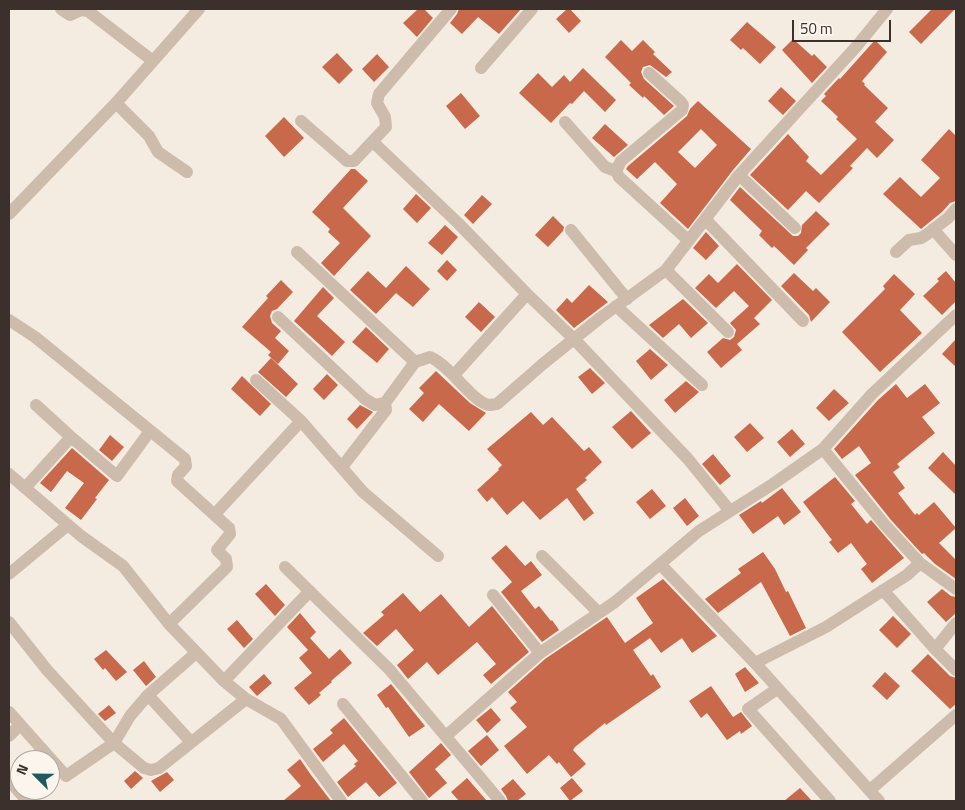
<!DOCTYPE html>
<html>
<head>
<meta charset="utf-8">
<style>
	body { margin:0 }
	#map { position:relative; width:965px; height:810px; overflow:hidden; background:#f4ebe1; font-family:"Titillium Web",sans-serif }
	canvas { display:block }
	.frame { position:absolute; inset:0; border:10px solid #3b302b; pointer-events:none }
	.north { position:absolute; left:10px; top:750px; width:50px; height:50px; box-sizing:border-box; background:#fbf5ee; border:1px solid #aea6a0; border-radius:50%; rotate:293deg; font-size:14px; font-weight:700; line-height:20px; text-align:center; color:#3b302b }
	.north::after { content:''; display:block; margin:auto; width:18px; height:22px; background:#1f5a5e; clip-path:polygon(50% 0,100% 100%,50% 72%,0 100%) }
	.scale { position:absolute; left:792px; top:20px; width:99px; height:22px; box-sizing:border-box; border:2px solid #3b302b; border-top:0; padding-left:6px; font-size:15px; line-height:18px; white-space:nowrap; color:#3b302b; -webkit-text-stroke:4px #fbf5ee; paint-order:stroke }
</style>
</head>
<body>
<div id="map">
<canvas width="965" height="810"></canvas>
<div class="frame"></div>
<div class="north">N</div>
<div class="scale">50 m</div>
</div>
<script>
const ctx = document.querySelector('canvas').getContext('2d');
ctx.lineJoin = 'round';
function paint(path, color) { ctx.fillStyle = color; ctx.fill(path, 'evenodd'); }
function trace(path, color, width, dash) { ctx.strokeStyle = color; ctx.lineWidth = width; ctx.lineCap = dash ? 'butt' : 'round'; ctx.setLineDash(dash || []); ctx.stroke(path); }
paint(new Path2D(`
	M418,9h6l9,9 -16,19 -14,-14z
	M459,9h62l-22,25 -21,-17 -16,17 -12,-11 7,-9z
	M567,9h3l11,12 -12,12 -13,-14z
	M932,9h23l-34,35 -12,-12z
	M747,22l29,25 -16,17 -17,-16 -2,2 -11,-10z
	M793,39l19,17 2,-2 13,13 -15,16 -30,-33z
	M621,40l11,11 11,-11 12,12 -2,2 19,18 -6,5 -16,-12 -7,2 -2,5 3,7 30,27 -10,9 -20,-19 -1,2 -14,-13 2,-2 -26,-26z
	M875,40l12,12 -25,29 3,3 -1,1 24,23 -13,14 19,18 -17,18 -10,-10 -17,18 3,2 -34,35 -13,-12 -18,19 -38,-35 38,-41 21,23 -3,4 15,14 36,-36 -21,-20 2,-2 -17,-16 5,-5 -2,-2 15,-16 1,1z
	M337,53l16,17 -14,14 -17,-17z
	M377,54l12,13 -15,15 -12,-13z
	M583,68l33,32 -11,12 -21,-21 -12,13 -2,-1 -19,20 -32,-30 19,-20 14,14 12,-12 6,7z
	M781,87l15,14 -13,14 -15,-14z
	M461,93l19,23 -15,13 -19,-23z
	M698,101l53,48 -18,21 -45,59 -28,-26 17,-19 -22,-22 -18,17 -11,-10 2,-3 59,-50 3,-7zM701,129l16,16 -22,23 -17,-16z
	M284,117l20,21 -20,19 -19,-21z
	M605,124l23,21 -14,12 -22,-19z
	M949,129l7,7v65l-6,2 -8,9 -21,17 -38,-35 17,-17 21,20 19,-19 -19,-18z
	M351,169h4l13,12 -25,27 28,28 -37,40 -13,-13 19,-20 -12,-11 2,-3 -18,-17z
	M740,187l53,49h5l3,-3 1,-8 14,-14 14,13 -24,24 2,2 -14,15 -20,-19 -2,2 -13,-13 3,-4 -32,-31z
	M416,194l15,14 -14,15 -14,-14z
	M482,195l10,9 -19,20 -9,-9z
	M553,216l11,11 -1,4 -15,16 -13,-12z
	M445,225l13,12 -16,18 -14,-12z
	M706,232l13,14 -13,14 -13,-12z
	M447,260l10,10 -10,11 -10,-10z
	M737,264l35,36 -18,18 6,6 -23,20 5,6 -21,18 -14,-16 16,-14 7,2 4,-3 2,-7 -6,-7 19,-17 -15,-15 -18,17 -21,-20 14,-14 9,9z
	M406,266l24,23 -17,18 -17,-14 -20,21 -26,-24 18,-19 18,17z
	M946,271l10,12v18l-14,14 -19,-19 16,-15 -2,-2z
	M794,273l19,18 3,-3 14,14 -19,20 -2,-7 -28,-29z
	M894,274l21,20 -15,16 22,23 -42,39 -38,-40 43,-43 -2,-3z
	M281,280l12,12 -16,17 -5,2 -2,5 2,7 9,8 -6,7 14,13 -11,13 -10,-9 3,-3 -29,-25 26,-29 -2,-2z
	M589,285l19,17 -34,26 -18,-18 11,-12 5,5z
	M323,287l11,11 -17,18 28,26 -13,14 -38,-35z
	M683,299l25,24 -17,15 -12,-14 -16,14 -14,-13z
	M479,302l16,15 -14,15 -16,-15z
	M366,327l23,22 -12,14 -25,-21z
	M956,339v28l-14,-13z
	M650,349l18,16 -17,15 -15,-19z
	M271,358l27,26 -12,13 -28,-25z
	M590,368l15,15 -13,11 -14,-17z
	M436,371l34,32 16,10 -17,18 -30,-27 -16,18 -14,-13 15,-16 -5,-5z
	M327,374l11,11 -14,15 -11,-11z
	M242,376l29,28 -11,12 -29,-27z
	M686,381l13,11 -24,21 -11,-13z
	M896,384l11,14 18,-14 15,19 -18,14 13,16 -38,31 3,3 -7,5 12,16 -7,5 17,22 2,-2 2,2 15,-13 22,26 -17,15 17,17v19l-21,-15 -11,-11 -2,1 -31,-34 -36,-45 16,-12 -12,-17 -17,13 -8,-10 44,-49z
	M834,389l15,14 -20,18 -13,-13z
	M360,405l13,7 -16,17 -10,-10z
	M631,411l20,22 -19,16 -20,-22z
	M531,412l12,13 9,-8 32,34 5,-4 13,15 -17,16 2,2 -11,9 18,24 -10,8 -17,-23 -27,22 -17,-19 -16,14 -15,-18 -5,5 -10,-12 22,-20 -1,-1 4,-4 -15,-16z
	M750,423l14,15 -17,14 -13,-15z
	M792,429l13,15 -15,13 -13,-15z
	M110,435l14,12 -12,14 -13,-11z
	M72,448l37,32 -14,18 2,1 -16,21 -16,-12 19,-25 -17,-12 -16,21 -11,-9z
	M943,452l13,14v29l-28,-27z
	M713,454l18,22 -11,9 -18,-21z
	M835,477l20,24 -4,3 16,20 4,-4 33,38 -32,25 -11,-14 6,-5 -16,-21 -13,10 -9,-11 3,-2 -29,-38z
	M782,488l19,24 -17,13 -6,-9 -25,18 -14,-19 22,-14 1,2z
	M652,489l14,17 -16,13 -14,-17z
	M685,498l14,18 -12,10 -14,-18z
	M506,545l19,21 6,-5 11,14 -21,16 14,18 4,-3 12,15 1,-1 7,10 -17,12 -41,-50 11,-10 -21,-24z
	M763,552l12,17 11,23 2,-1 18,37 -16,8 -29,-54 -43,31 -13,-14 36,-26 -3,-4z
	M663,579l54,57 -25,17 -10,-15 -21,15 -11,-15 -17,12 18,26 2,-2 8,13 -55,38 -1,-2 -30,24 -2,3 13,14 -15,13 -12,-15 -2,2 -8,-9 -22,19 -23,-28 23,-19 -17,-19 7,-6 -9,-10 37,-33 62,-42 18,26 28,-20 -17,-25z
	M266,584l19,21 -10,11 -20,-22z
	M942,589l9,7 5,1v16l-10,9 -19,-20z
	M403,593l17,19 21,-18 28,33 23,-21 37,46 -38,32 -8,-9 13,-11 -19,-22 -39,33 -11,-13 -19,17 -11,-14 17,-15 -18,-21 -19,17 -14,-13 21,-18 -3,-3z
	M300,613l16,19 -6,6 19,21 11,-10 12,14 -21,18 1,1 -13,11 2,2 -12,10 -15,-17 18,-15 -13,-15 9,-8 -21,-23z
	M893,616l18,18 -14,14 -18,-18z
	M237,620l16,19 -9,9 -17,-19z
	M106,650l21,22 -11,9 -11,-13 -2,2 -9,-11z
	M928,654l22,22 6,2v26l-6,5 -39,-38z
	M144,661l12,16 -10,9 -13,-16z
	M745,667l14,16 -14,9 -10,-18z
	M885,672l15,14 -13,14 -15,-14z
	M264,674l8,9 -15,13 -8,-9z
	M391,684l34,42 -16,11 -21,-30 -2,1 -9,-13z
	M711,686l22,31 8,-5 11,14 -11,8 -1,-3 -13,9 -20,-27 -6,5 -12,-17z
	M109,705l7,8 -11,8 -7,-7z
	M491,708l10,12 -14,13 -11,-13z
	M344,718l53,65 -18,14 -13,-15 -18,15 -11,-15 19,-16 -2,-2 4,-3 -14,-17 -21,18 -10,-13 20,-16 -3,-3z
	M487,735l12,15 -18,16 -13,-15z
	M441,743l10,12 -16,14 12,14 -18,15 -20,-26z
	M300,759l11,16 20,26h-48l18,-15 -14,-16z
	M135,771l8,7 -12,11 -7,-8z
	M167,772l7,8 -14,12 -9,-11z
	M467,778l20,23 1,-1 2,1h-31l-8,-9z
	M572,778l11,13 -13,10 -10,-13z
	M513,779l13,15 -9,7h-9l-2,-5 -5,-7z
	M800,788l12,13h-28z`), '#c8694b');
trace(new Path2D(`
	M61,9l9,6 11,-5 7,1 65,50
	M481,68l51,-59
	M649,73l32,29 2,3 -1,5 -61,51 -5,10 3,6 69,63
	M116,103l33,33 9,16 29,20
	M301,121l46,40h7l32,-34 -1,-10 -8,-14 2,-9 72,-85
	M565,122l40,45 11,4
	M373,142l85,81 69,71 47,45 114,120 42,52
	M739,175l56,53
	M9,214l107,-111 83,-94
	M705,219l98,102
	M933,229l23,26
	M571,230l56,69
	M297,252l118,110
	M896,252l13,-12 12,-2 5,-3 22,-17 8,-9
	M666,270l62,62
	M616,306l86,79
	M278,317l87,82 10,6 10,-2 30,-41 15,-5c20,8 42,45 59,48 1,0 7,-1 8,-1l47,-41 56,-45 66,-48 73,-95 117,-128 31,-38
	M9,320l26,17 150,122 1,7 -8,9 -1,6 52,47 1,6 -13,16 9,9 1,8 -58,57
	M454,375l73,-81
	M256,380l45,41 62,71 75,64
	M36,405l35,32 46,39 33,-45
	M823,449l62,76 35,38 36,26
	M342,467l40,-52 4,-5 -1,-7
	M9,474l72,62 42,30 46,58 55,57 22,18 35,20 60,82
	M25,488l46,-51
	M215,514l86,-93
	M542,556l57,57
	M660,564l95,99 124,138
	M285,567l104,102 111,132
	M9,574l59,-49
	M883,590l52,59 21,21
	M493,595l47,58
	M9,622l38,48 67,73 16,-27 18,-21 48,-42
	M935,649l21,-26
	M755,663l71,-36 81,-52 13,-12
	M224,681l86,-90
	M777,689l-29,20 82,92
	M148,695l43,47
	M343,704l79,97
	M9,712l57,64 48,-33 30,25 7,2 8,-2 87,-69
	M9,736l11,-11
	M446,736l94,-83 75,-51 84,-71 74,-47 50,-35 49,-55 84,-79
	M9,780l18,21
	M870,790l86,-75`), '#cdbbac', 12);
</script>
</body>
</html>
